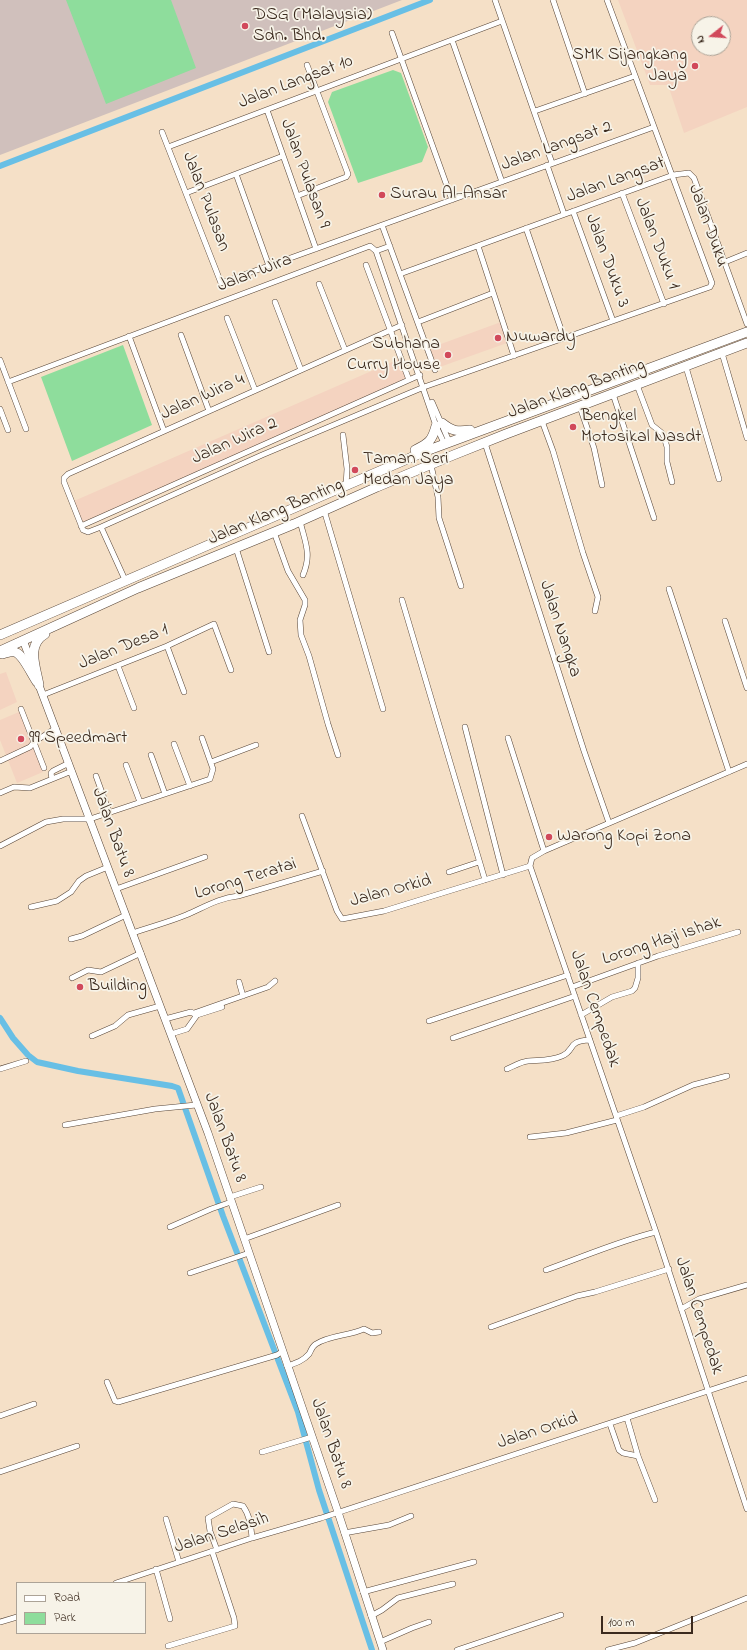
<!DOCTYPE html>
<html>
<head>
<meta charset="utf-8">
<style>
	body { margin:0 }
	#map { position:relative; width:747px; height:1650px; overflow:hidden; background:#f5e0c7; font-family:"Indie Flower",sans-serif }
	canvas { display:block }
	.legend { position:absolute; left:16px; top:1582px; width:130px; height:52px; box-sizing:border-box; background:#f7f3e8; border:1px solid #aca397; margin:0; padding:5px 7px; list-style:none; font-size:12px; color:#3b2a1e }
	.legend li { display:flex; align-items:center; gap:8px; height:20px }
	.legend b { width:20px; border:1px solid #aca397 }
	.north { position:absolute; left:691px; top:16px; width:40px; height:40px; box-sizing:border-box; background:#f7f3e8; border:1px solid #aca397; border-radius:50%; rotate:253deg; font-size:11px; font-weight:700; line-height:16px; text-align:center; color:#3b2a1e }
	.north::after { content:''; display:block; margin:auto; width:14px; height:18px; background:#d1495b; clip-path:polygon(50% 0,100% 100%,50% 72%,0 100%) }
	.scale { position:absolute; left:601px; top:1616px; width:92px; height:18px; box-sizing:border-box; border:2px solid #3b2a1e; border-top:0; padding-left:5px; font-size:12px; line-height:14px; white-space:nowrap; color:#3b2a1e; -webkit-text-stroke:3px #f7f3e8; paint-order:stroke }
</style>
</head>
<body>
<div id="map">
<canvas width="747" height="1650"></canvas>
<ul class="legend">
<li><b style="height:5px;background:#fff"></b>Road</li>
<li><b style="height:11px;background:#8edd9c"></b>Park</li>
</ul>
<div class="north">N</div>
<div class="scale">100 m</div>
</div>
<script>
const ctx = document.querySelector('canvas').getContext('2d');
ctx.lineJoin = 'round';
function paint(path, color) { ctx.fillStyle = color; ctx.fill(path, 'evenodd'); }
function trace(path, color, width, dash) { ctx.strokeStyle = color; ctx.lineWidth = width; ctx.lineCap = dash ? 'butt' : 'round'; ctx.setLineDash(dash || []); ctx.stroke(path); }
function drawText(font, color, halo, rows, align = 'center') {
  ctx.font = font + ' "Indie Flower",sans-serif'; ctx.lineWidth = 3.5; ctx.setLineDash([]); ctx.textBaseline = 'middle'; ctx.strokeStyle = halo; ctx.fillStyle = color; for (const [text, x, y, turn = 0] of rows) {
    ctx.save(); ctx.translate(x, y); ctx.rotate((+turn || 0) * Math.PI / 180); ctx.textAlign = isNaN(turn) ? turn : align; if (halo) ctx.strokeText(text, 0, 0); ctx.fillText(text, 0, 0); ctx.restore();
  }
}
paint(new Path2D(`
	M618,0h129v107l-63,26 -16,-48h-18zM699,24h24v24h-24z
	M501,322l6,21 -70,25 -7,-20z
	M399,359l7,20 -323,144 -9,-22z
	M6,672l11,30 -17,8v-36z
	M19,712l24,60 -26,11 -17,-43v-20z`), '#f4d3c0');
paint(new Path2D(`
	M0,0h402l-402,155z`), '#d0c0bc');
paint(new Path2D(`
	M66,0h105l25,68 -90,36z
	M393,70l8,3 27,74 -6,15 -64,21 -30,-81 4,-10z
	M123,345l29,80 -80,36 -31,-84z`), '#8edd9c');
trace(new Path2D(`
	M0,166l430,-166
	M0,1018l13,20 15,17 9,7 41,9 94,15 6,2 45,128 75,196 21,78 53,160`), '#68bfe5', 6);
const street = new Path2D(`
	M495,0l57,163
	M553,0l32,94
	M392,33l60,167
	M452,40l50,142
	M267,110l49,139
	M535,111l100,-35
	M162,132l59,151 433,-156
	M168,147l334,-126
	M547,165l17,49
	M236,174l33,92
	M186,193l97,-37
	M622,193l42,111
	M297,196l49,-19 2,-3 -41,-109
	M573,211l40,110
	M382,225l53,145
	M526,228l38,110
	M478,246l36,110
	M376,251l14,-5
	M725,262l22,-9
	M366,265l43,115
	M400,274l273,-99 16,-2 5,5 53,146
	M319,284l26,66
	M275,302l26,68
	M227,318l28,72
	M418,322l75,-29
	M402,325l-334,149 -4,4v4l19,48 5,2 13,-5 161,-72 162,-68 286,-100 2,-4 -105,-283
	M181,335l28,76
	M129,336l35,95
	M722,353l25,85
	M0,360l26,69
	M686,367l33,112
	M8,382l362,-136 6,5 60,175 7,15 3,2
	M637,385l15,40 10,8 2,4 3,10v15l5,20
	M613,394l41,124
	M432,402l16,37 -2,4
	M580,407l14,41 8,37
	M0,409l8,21
	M542,421l11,30 30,102 15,44 -3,14
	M343,435l4,34 -1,17
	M485,443l99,308 25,72
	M431,465l7,32 1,21 22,68
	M324,510l59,199
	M300,521c5,21 12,33 3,54
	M81,526l339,-151
	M101,527l25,55
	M274,532l14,39 17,29v5l-5,15 1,15 8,21 19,68 10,31
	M236,548l33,104
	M669,589l60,183
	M402,600l83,280
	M725,621l22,67
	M167,646l17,46
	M118,666l16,42
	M43,695l124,-49 47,-22 17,46
	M21,709l23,59
	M465,727l38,148
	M508,738l36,113
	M174,744l16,42
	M151,755l14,39
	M0,761l30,-14 4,-5 22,-14
	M211,762l45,-17
	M747,764l-203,87 -12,7 -2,8 126,366 91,277
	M126,765l14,37
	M96,776l13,36
	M52,779l-1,-6 2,-2 16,-8
	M0,793l14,-6 16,1 42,-17
	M302,816l35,95 5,8 42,-8 146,-45
	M0,846l46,-24 17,-3h27l120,-40 3,-10 -11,-31
	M449,872l30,-10
	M116,889l89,-32
	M31,907l26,-6 14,-9 8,-11 7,-5 22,-9
	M133,933c17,-6 36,-11 53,-18 17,-7 32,-17 52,-19l85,-25
	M71,939l11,-3 44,-21
	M72,978l16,-8 13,2 40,-19
	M239,982l4,14
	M572,987l86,-31 80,-24
	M194,1013l74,-26 7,-6
	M581,1015l31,-18 20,-6 3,-3 3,-10v-15
	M165,1019l26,-7 5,3
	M429,1021l139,-46
	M171,1034l16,-5 10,-14 25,-8
	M92,1036l23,-10 13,-11 32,-9
	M453,1038l122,-42
	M0,1069l26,-8
	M507,1069c7,-3 13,-7 21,-8 11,-1 23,0 34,-5 14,-6 4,-15 28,-16
	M616,1116l28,-9 49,-22 34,-9
	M65,1125l90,-16 41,-4
	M530,1137l36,-4 51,-13
	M230,1197l31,-10
	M170,1227l41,-18 20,-7
	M244,1239l94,-34
	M546,1270c37,-13 73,-29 110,-38
	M190,1273l59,-20
	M681,1309l18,-10 48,-14
	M491,1327l86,-31 18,-4 74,-23
	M287,1366c9,-3 16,-5 22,-12 2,-3 3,-8 7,-10 14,-9 33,-8 48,-15l8,4 7,-1
	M107,1382l8,19 3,1 159,-47 6,-4
	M0,1416l34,-12
	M627,1418l11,38 17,44
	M610,1424l9,26 4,3 15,3
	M262,1452l50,-15
	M0,1472l77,-26
	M166,1519l13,43
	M344,1533l45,-8 22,-9
	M217,1550l-7,-19 -2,-13 25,-14 10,2c7,10 8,20 9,32
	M156,1569l14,50
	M116,1583l136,-45 69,-20 426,-140
	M363,1592l111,-30
	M371,1616l11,-6 16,-12 55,-14
	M0,1622l17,-5
	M380,1642l32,-14 17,-6
	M168,1646l67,-20 -1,-8 -22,-67
	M457,1650l104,-35
	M608,1650l27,-7 112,-45`);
const secondary = new Path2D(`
	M23,640l9,24
	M37,680l171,453 130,379 45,138`);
const highway = new Path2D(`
	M442,423c10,8 15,9 28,7
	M415,450c14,-7 17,-9 21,-24
	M0,635l426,-184 321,-119
	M0,651l138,-63 156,-64 83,-37 74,-31 55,-22 241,-91
	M2,654c5,-1 11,-4 15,-1 7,4 15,22 20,29
	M39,685c-3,-18 -13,-40 6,-51`);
trace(street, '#574537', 6);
trace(secondary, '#574537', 8);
trace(highway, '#574537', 10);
trace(street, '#fff', 5);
trace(secondary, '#fff', 7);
trace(highway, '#fff', 9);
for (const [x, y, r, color] of [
	[245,26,4,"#d1495b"],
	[695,66,4,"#d1495b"],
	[382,195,4,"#d1495b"],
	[498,338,4,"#d1495b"],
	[448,355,4,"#d1495b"],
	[573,427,4,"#d1495b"],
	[355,470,4,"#d1495b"],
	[21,739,4,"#d1495b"],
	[549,837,4,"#d1495b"],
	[80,987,4,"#d1495b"]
]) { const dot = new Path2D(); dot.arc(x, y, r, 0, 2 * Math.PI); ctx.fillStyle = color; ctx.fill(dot); trace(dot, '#f7f3e8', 1.5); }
drawText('18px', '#3b2a1e', '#f7f3e8', [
	["DSG (Malaysia)",253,16],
	["Sdn. Bhd.",253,37],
	["SMK Sijangkang",687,56,"right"],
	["Jaya",687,77,"right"],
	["Surau Al-Ansar",390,195],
	["Nuwardy",506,338],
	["Subhana",440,345,"right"],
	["Curry House",440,366,"right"],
	["Bengkel",581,417],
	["Motosikal Nasdt",581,438],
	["Taman Seri",363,460],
	["Medan Jaya",363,481],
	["99 Speedmart",29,739],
	["Warong Kopi Zona",557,837],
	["Building",88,987]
], 'left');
drawText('18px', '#3b2a1e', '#f7f3e8', [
	["Jalan Langsat 10",296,83,-21],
	["Jalan Langsat 2",557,147,-20],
	["Jalan Pulasan 9",304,174,70],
	["Jalan Langsat",616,181,-20],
	["Jalan Pulasan",205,202,69],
	["Jalan Duku",707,226,70],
	["Jalan Duku 1",656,244,69],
	["Jalan Duku 3",606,261,70],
	["Jalan Wira",255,274,-21],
	["Jalan Klang Banting",577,390,-20],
	["Jalan Wira 4",203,398,-24],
	["Jalan Wira 2",235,442,-24],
	["Jalan Klang Banting",276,513,-23],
	["Jalan Nangka",559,629,72],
	["Jalan Desa 1",124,648,-22],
	["Jalan Batu 8",112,833,70],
	["Lorong Teratai",246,880,-17],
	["Jalan Orkid",391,892,-15],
	["Lorong Haji Ishak",662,942,-18],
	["Jalan Cempedak",594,1009,71],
	["Jalan Batu 8",224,1138,70],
	["Jalan Cempedak",698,1316,72],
	["Jalan Orkid",538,1432,-18],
	["Jalan Batu 8",330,1444,71],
	["Jalan Selasih",222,1534,-18]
]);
</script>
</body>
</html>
